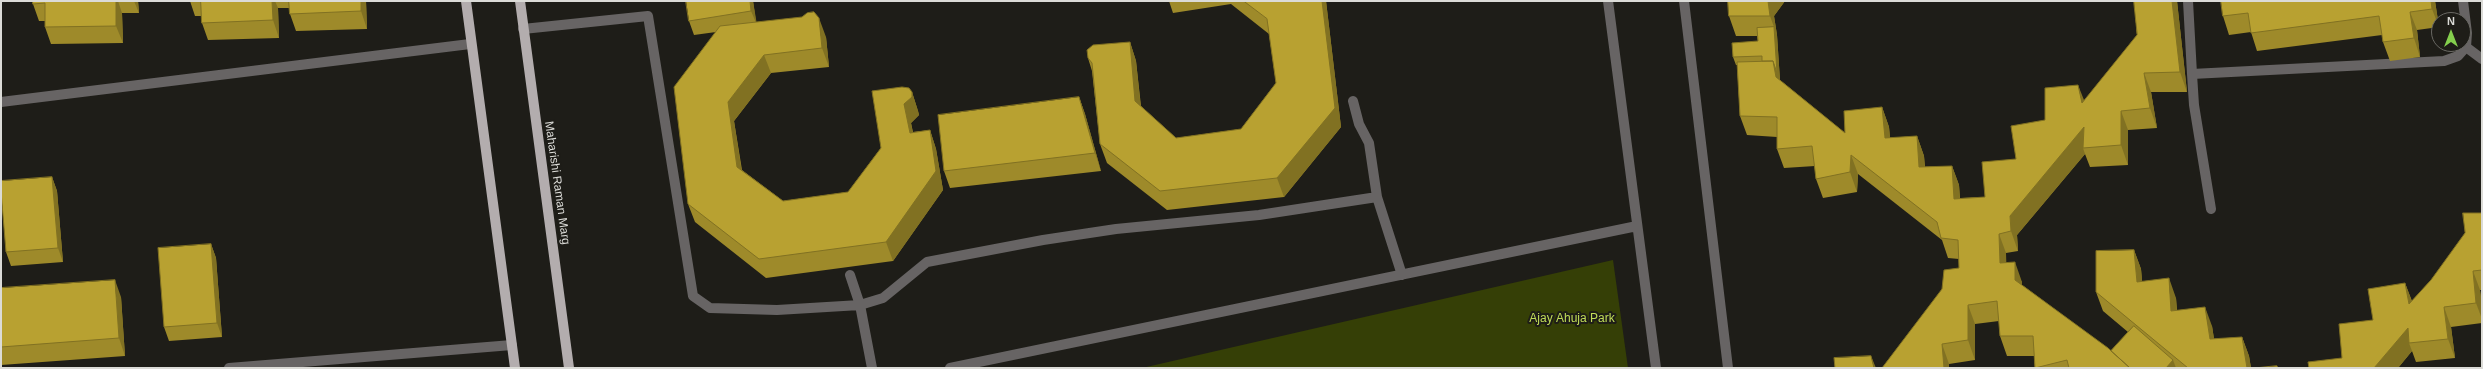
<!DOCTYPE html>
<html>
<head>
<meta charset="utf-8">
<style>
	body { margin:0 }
	#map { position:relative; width:2483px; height:369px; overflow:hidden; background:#1e1d18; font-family:Arial,sans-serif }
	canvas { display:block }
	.frame { position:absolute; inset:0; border:2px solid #dbdbd7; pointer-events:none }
	.north { position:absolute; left:2431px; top:12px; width:40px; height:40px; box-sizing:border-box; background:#1e1d18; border:1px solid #6a6964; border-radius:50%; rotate:0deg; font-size:11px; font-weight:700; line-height:16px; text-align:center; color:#dbdbd7 }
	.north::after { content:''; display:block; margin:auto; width:14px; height:18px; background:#84cf4d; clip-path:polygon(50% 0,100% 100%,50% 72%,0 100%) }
</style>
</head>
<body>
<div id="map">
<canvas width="2483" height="369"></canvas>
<div class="frame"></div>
<div class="north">N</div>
</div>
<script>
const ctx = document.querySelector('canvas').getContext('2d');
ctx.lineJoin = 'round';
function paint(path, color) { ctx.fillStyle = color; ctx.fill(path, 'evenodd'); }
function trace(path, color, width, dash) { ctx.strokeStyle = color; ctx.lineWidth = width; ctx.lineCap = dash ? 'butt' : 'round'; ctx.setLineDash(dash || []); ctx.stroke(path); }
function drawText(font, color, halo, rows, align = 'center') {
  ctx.font = font + ' Arial,sans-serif'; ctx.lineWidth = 4; ctx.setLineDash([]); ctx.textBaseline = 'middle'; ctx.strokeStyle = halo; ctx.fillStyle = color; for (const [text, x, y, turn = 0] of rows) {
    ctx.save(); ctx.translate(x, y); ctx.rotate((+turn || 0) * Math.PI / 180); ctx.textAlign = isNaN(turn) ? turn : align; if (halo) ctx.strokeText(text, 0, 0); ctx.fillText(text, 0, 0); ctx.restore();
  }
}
paint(new Path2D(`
	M1613,260l15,108h-486z`), '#353f06');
trace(new Path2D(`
	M1608,1l48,367
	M1684,1l44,367
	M2188,1l4,73 252,-13 14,-5 8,-9 1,-14 -4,-32
	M523,29l125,-13 45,280 17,12 67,2 83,-5 23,-7 44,-36 116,-22 73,-11 143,-14 118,-18 25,78
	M2466,47l16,12
	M2192,74l2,31 17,104
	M1353,101l6,23 10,19 8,54
	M1,102l469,-58
	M850,275l10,30 12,63
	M229,368l283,-23
	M950,368l687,-142`), '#676464', 10);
trace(new Path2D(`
	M466,1l49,367
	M520,1l49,367`), '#b3adae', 10);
paint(new Path2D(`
	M33,1h105l1,12h-17l1,30 -72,1 -6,-17v-6h-6l-6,-17z
	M190,1h176l1,28 -71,2 -6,-17 -1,-6h-11l1,30 -71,2 -6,-17 -1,-7h-6z
	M753,1l3,21 70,15 3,30 -58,6 -37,48 8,49 41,31 65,-9 33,-44 31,-56 6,19 1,4 -8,8 2,9 17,-2 6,19 7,41 -50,71 -127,17 -71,-56 -7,-18 28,-172 -22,3 -5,-14z
	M1169,1h157l15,126 -57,70 -117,13 -60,-47 -7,-19 -8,-73 -4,-13 42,-16 6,19 5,45 35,32 65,-9 35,-46 -7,-49 -38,-30 -58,9z
	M1728,1h57l-11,15 3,19 3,45 65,53 37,-26 7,20 1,11 27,-2 7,20 1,11 27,-1 7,19 1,13 25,-1 31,-38 29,-39 39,-19 53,-66 -3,-34h43l10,91h-36l6,36 -29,2v35l-38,2 -5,-13 -68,81 1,16 -12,2v10l16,19v3l89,66 17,-19 -25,-21 -7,-19 38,-42 7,19 1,12 34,17 1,12 35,16 2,13 28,-2 7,19 2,12h-216l-1,-12h-27l-7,-20 -1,-15 -24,3v36l-26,4v4h-67l77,-100v-9l-11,-1 -6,-18 -84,-66 -1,18 -34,6 -7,-19 -1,-13 -31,2 -7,-19v-12l-30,-2 -7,-19 -3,-51h-1l-3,-8 25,-16 -1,-5h-21l-7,-20z
	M2221,1h214l4,26 -22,3 3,27 -30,4 -7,-19 -1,-7 -125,16 -6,-19 -22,3 -6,-19z
	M1079,97l6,17 16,57 -151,17 -6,-17z
	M52,177l5,14 6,71 -52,4 -5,-14z
	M2482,213v77h-2l2,16v17l-31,4 4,31 -39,4 -4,-11 -14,17h-89l33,-10 31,-38 32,-37 7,18 19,-21z
	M211,244l5,14 6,79 -53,4 -5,-14z
	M1,288l120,9 4,59 -124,9z`), '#9e8a2a');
paint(new Path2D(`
	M116,1h2l4,12 1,30 -7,-17z
	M134,1h4l1,12z
	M272,1h3l3,7 1,30 -6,-18z
	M361,1h5l1,28 -6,-18z
	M750,1h3l4,24 -6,-14z
	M1322,1h4l15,126 -57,70 -7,-19z
	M1768,1h17l-11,15 3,19 3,46 -4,-4 -3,-16 1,-34 -4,-11z
	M2172,1h5l10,91 -7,-20z
	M2431,1h4l4,26 -7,-18z
	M2410,12l7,18 3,27 -6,-19z
	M819,18l7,19 3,30 -7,-19z
	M1130,42l6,19 6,58 -7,-18z
	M764,55l7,18 -37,48 10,65 -7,-19 -9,-65z
	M2144,73l7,19 6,36 -7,-20z
	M2078,85l8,20 -4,-2z
	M912,92l6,19 1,4 -8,8 5,28 -6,-18 -6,-29z
	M1079,97l6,17 16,57 -6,-18z
	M1882,107l7,20 3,31 -7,-20z
	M2121,111l7,19v35l-7,-20z
	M2084,127l-1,21 2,6 -68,81 1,16 -7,-20 -1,-15z
	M930,130l6,19 7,41 -50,71 -7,-19z
	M1917,136l7,20 2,31 -7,-20z
	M1851,155l7,19 -1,18 -7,-20z
	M1952,166l7,19 2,33 -7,-19z
	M52,177l5,14 6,71 -5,-14z
	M1999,234l7,19 1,29 -7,-19z
	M211,244l5,14 6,79 -5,-14z
	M2134,250l7,19 3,32 -7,-19z
	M2015,262l7,20v17l-7,-19z
	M2473,271l7,19 2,16v13l-6,-16z
	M2169,278l7,20 2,33 -7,-20z
	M115,280l6,17 4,59 -6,-18z
	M2405,283l7,19 -3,2z
	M1968,305l7,19v36l-7,-20z
	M2205,307l7,19 5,32 -7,-19z
	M2444,307l7,20 4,31 -7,-19z
	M2408,328l1,15 3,8 -14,17h-24z
	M2242,337l7,19 2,12h-4z
	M1942,344l7,20v4h-5z
	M1871,356l5,12h-2z
	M2173,360l3,8h-10z`), '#817122');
const building = new Path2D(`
	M33,1h83v25l-71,1v-24l-12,1z
	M201,1h71l1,19 -71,3z
	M289,1h72v10l-71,3z
	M686,1h64l1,10 -62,10z
	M1244,1h78l13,107 -58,70 -117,13 -60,-47 -8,-81 -4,-5 -1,-8 6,-5 37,-3 5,59 41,37 65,-9 35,-46 -9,-64z
	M1728,1h40l2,15h-41z
	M2134,1h38l8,71 -36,1 6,35 -29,3v34l-38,3 1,-21 -74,89 1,15 -12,3 1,29 15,-1v18l93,68 22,20h-61l-2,-8 -32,8 -2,-32h-33l-3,-35 -29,4v35l-26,4 2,24h-62l60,-79 2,-19 15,-2 -1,-28 -17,-2 -4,-16 -86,-67 -1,17 -34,7 -4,-33 -35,3v-32l-37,-1 -3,-54 36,-1 3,16 69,56 -1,-22 38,-4 3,31 32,-2 2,31 33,-1 2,33 31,-2 -3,-35 34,-3 -5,-33 34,-6v-32l33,-3 4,18 55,-68z
	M2221,1h210l1,8 -22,3 4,26 -31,4 -4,-26 -128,17 -3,-20 -25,3z
	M814,12l5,6 3,30 -58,7 -36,47 9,65 46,34 65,-9 33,-44 -9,-57 30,-4 7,1 3,4v5l-8,7 6,29 20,-3 6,41 -50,71 -127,17 -71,-55 -14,-117 46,-61 82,-9 5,-4z
	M1774,27l3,46 -4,-12h-11v-5l-29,1 -1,-14 26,-2 -1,-13z
	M1079,97l16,56 -151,18 -6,-56z
	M52,177l6,71 -52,4 -5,-61v-10z
	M2463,213h19v57l-9,1 3,32 -32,4 4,32 -39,4 -1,-15 -34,40h-65l-1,-6 34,-4 -3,-34 34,-4 -5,-31 37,-6 4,21 22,-24 34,-47z
	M211,244l6,79 -53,4 -6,-79z
	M2134,250l3,32 32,-4 2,33 34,-4 5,32 32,-2 5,31h-59l-92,-76v-41z
	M115,280l4,58 -118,9v-59z
	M2134,326l39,34 -7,8h-36l-19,-17z
	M1871,356l3,12h-39l-1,-10z
	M2277,366l1,2h-23z`);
paint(building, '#b8a131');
trace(building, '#817122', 1);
drawText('12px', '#dbdbd7', '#1e1d18', [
	["Maharishi Raman Marg",557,183,82]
]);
drawText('12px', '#c0dc58', '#1e1d18', [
	["Ajay Ahuja Park",1572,319]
]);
</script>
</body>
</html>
